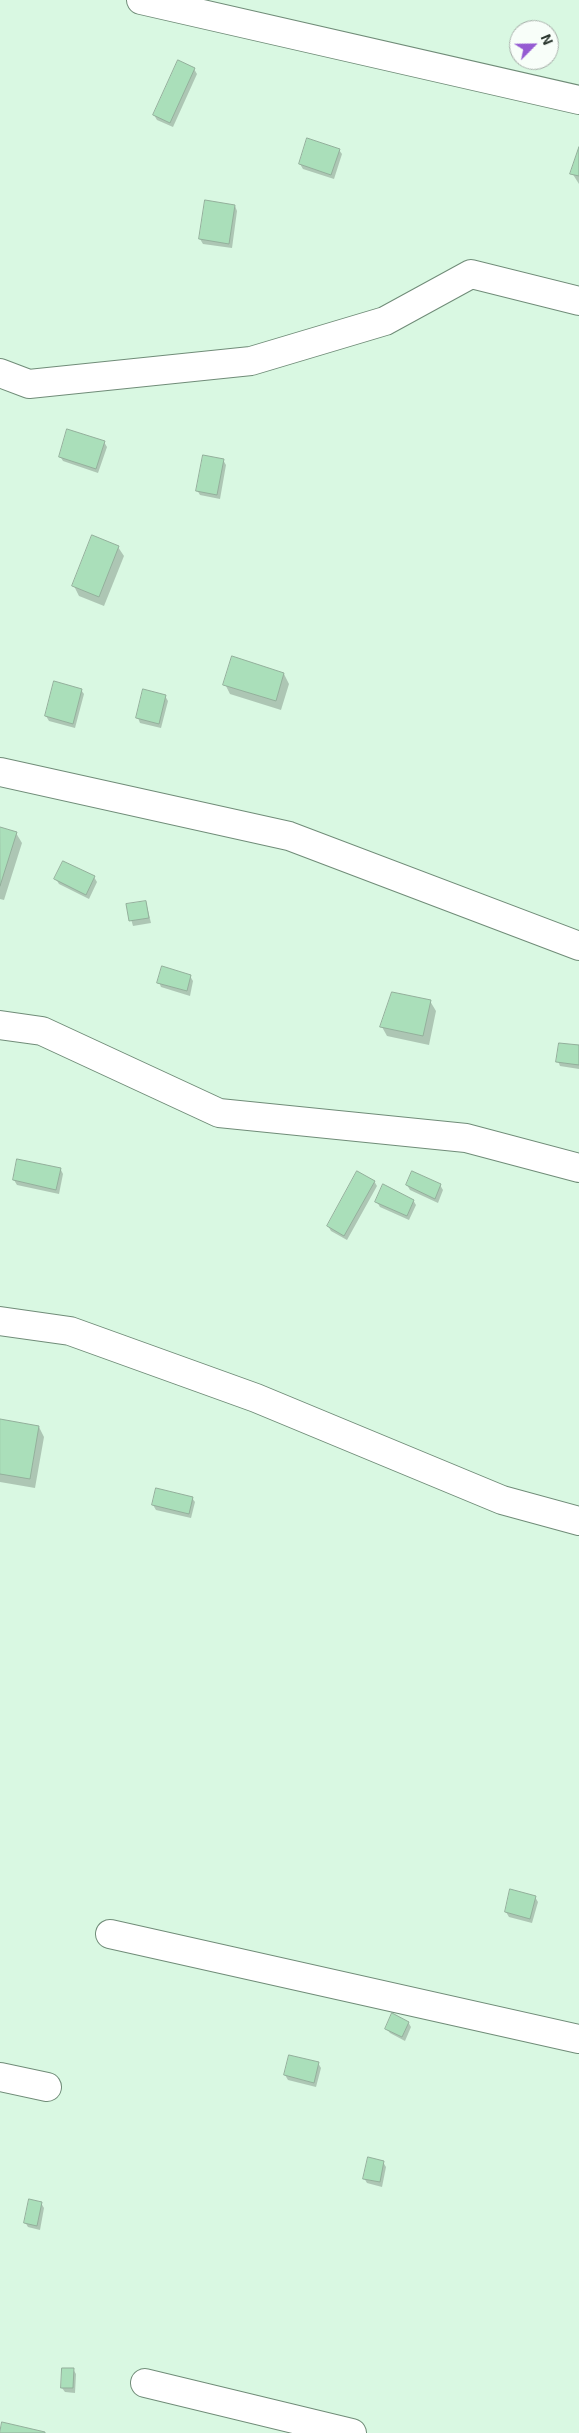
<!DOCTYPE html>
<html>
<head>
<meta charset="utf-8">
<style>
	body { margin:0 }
	#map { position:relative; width:579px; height:2433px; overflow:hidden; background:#d9f8e2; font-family:"Exo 2",sans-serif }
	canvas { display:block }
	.north { position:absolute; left:509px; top:20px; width:50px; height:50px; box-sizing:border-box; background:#f8fef9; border:1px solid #a6aea8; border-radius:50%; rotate:67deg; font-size:14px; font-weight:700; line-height:20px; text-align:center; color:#2a362e }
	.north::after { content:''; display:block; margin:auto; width:18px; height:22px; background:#955bd2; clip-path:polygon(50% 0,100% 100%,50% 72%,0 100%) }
</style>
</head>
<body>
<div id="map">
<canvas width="579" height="2433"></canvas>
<div class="north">N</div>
</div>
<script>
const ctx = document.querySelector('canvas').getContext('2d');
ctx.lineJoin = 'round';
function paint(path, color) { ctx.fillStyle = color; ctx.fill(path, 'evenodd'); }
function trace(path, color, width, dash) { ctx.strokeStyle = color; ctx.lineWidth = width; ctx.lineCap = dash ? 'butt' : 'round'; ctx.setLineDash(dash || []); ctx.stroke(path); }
paint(new Path2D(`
	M194,69l3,5 -24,53 -16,-7 -3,-5z
	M339,150l3,4 -8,25 -31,-10 -3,-5z
	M579,151v33l-7,-11z
	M235,206l2,5 -5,37 -29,-4 -3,-5z
	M104,442l3,5 -9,26 -35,-12 -3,-5z
	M223,460l3,5 -6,34 -20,-4 -3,-5z
	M118,547l6,9 -20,50 -25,-10 -5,-10z
	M284,674l5,10 -8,26 -51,-16 -5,-10z
	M81,690l3,4 -9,34 -26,-7 -3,-5z
	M165,696l3,5 -7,27 -21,-5 -2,-5z
	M0,828l16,5 6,10 -18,57 -4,-1z
	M94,877l3,5 -8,17 -30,-15 -3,-5z
	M146,902l5,21 -18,3 -6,-21z
	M190,976l3,5 -3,15 -29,-9 -2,-5z
	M430,1001l6,10 -7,34 -42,-9 -5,-9z
	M579,1047v22l-19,-3 -2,-5z
	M61,1170l2,4 -4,20 -42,-9 -3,-5z
	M374,1181l3,5 -30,54 -16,-9 -3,-5z
	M407,1185h33l3,5 -5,13 -28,-13z
	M413,1200l3,5 -7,15 -29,-13 -3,-5z
	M0,1420l39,7 5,10 -9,51 -35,-6z
	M192,1498l3,4 -4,16 -35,-8 -3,-5z
	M535,1897l3,5 -6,21 -23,-6 -3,-5z
	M408,2022l3,5 -6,14 -15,-8 -3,-4z
	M318,2063l3,5 -5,19 -28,-7 -3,-5z
	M383,2162l3,5 -4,20 -15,-4 -3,-5z
	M41,2203l3,5 -4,22 -12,-3 -3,-5z
	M73,2369l3,5 -1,19 -10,-1 -3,-4z`), '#0003');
const building = new Path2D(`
	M178,60l17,8 -25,55 -17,-8z
	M307,138l33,11 -9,26 -32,-11z
	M579,147v29l-9,-2z
	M205,200l30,5 -6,39 -30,-5z
	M67,429l38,12 -9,28 -37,-12z
	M203,455l21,4 -7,36 -21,-4z
	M92,535l27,11 -20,51 -27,-11z
	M232,656l52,17 -8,28 -53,-16z
	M54,681l28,8 -9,35 -28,-8z
	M143,689l23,6 -7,29 -23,-6z
	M0,827l17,5 -17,54z
	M63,861l32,15 -9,19 -32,-16z
	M146,901l3,17 -20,3 -3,-17z
	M162,966l29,9 -4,16 -30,-8z
	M392,992l39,8 -8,36 -43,-9z
	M559,1043l20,2v20l-23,-3z
	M17,1159l44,9 -5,22 -43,-10z
	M357,1171l18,10 -31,55 -17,-10z
	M412,1171l29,13 -6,15 -29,-14z
	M383,1184l31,16 -7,16 -32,-14z
	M0,1419l39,7 -9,53 -30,-5z
	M156,1488l37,9 -4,17 -37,-9z
	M510,1889l26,7 -6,23 -25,-7z
	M392,2013l17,9 -7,15 -17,-8z
	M289,2055l30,7 -5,21 -30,-8z
	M368,2157l16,4 -4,21 -17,-3z
	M29,2199l13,3 -5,24 -13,-3z
	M62,2368h12l-1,20h-12z
	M2,2422l43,10v1h-45z`);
paint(building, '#aadfba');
trace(building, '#93af9b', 1);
const street = new Path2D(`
	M141,0l438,100
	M0,373l29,11 222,-23 134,-40 86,-47 108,27
	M0,772l289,64 290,110
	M0,1025l42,6 177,82 247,25 113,30
	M0,1321l70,10 186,67 246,102 77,21
	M110,1934l469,105
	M0,2077l47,10
	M145,2383l207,50`);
trace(street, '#708c78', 30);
trace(street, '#fff', 28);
</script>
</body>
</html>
